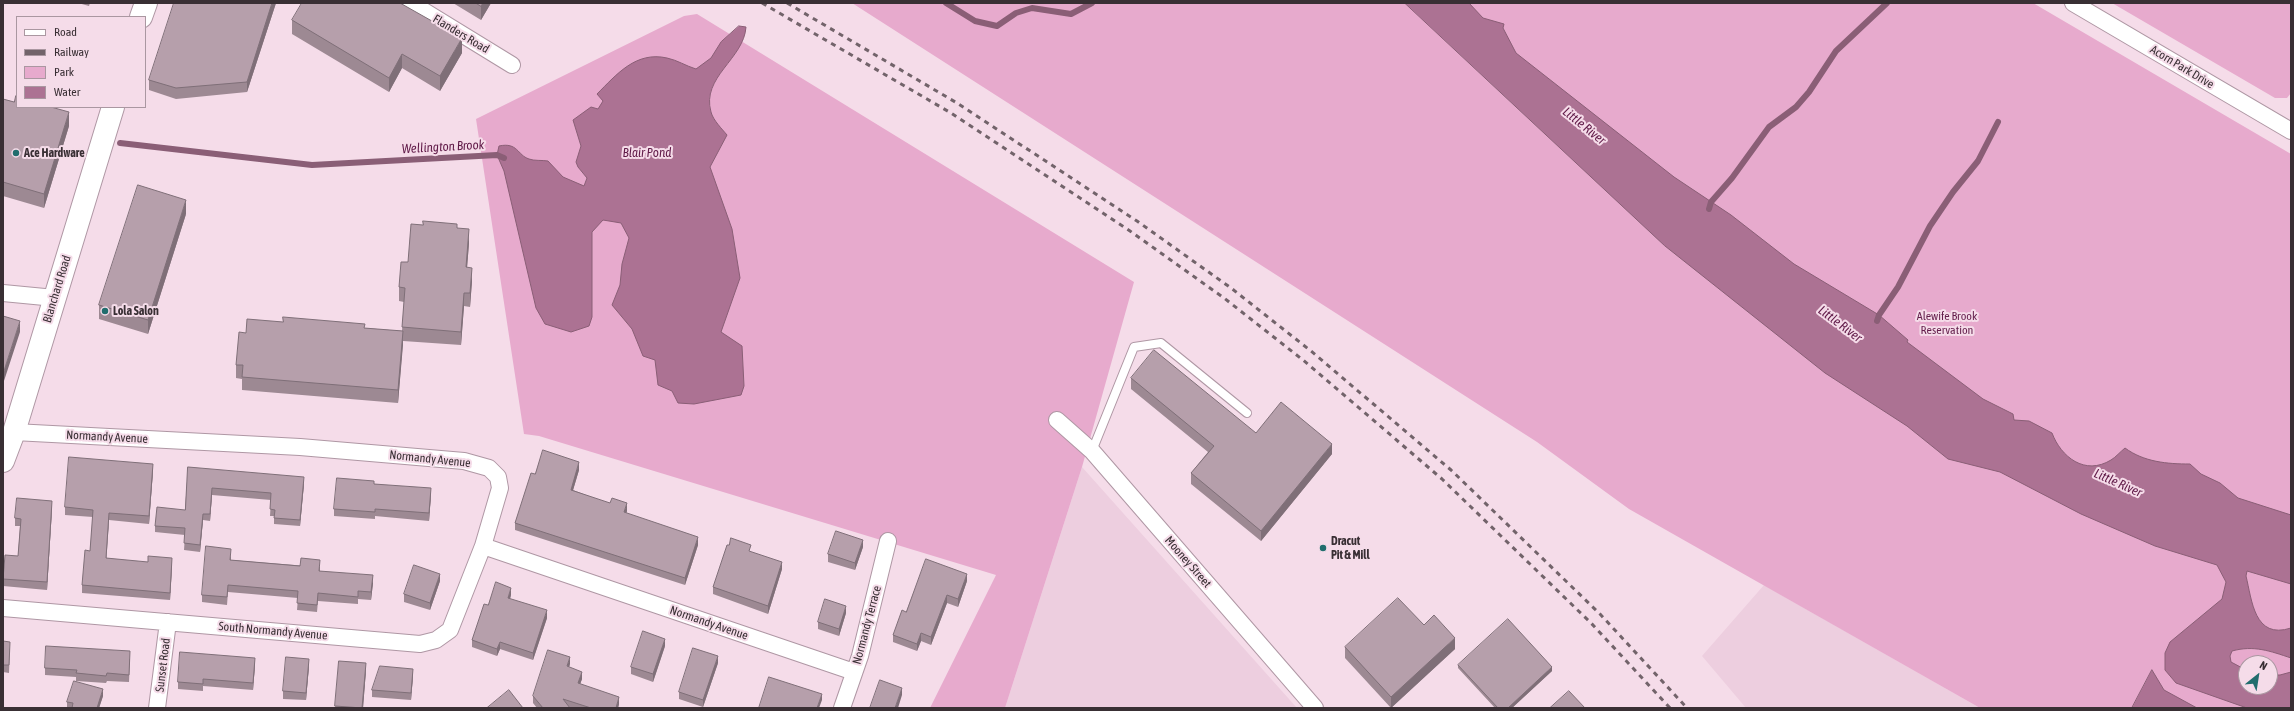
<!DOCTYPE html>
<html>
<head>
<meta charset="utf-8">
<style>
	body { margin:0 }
	#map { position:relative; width:2294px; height:711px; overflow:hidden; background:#f5dce9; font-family:"Asap Condensed",sans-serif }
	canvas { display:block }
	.frame { position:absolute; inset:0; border:4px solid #392f34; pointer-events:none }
	.legend { position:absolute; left:16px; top:16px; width:130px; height:92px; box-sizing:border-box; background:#f5dce9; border:1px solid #aa97a1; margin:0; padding:5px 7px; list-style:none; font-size:12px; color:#392f34 }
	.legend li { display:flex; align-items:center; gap:8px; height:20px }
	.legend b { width:20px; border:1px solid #aa97a1 }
	.north { position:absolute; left:2238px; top:655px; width:40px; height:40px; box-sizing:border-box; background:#f5dce9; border:1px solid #aa97a1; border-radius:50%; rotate:30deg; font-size:11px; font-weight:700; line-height:16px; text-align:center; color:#392f34 }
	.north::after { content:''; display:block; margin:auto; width:14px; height:18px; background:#216d6d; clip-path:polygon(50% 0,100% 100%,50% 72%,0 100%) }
</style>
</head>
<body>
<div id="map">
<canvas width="2294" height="711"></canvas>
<div class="frame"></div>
<ul class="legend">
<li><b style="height:5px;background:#fff"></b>Road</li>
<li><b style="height:5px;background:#72636a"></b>Railway</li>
<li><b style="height:11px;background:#e7aacd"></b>Park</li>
<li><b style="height:11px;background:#ac7293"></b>Water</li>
</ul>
<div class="north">N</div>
</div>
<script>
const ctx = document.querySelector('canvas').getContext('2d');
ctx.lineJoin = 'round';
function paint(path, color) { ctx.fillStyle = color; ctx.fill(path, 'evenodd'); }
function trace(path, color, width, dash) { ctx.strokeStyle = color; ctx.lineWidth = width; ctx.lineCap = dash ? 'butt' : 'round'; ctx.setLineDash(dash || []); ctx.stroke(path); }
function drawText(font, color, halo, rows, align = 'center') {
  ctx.font = font + ' "Asap Condensed",sans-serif'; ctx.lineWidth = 4; ctx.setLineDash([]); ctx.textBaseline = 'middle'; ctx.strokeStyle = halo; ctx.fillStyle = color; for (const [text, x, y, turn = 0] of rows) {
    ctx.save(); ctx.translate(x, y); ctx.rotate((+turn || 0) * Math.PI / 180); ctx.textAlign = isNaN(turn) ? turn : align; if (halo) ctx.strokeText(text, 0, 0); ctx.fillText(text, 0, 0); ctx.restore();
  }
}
paint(new Path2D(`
	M1082,467l215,241h-292z
	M1764,585l216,123h-234l-44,-52z`), '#edcedf');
paint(new Path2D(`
	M852,3h1181l258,151v554h-311l-351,-199 -92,-67zM2246,663h24v24h-24z
	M2112,3h179v90l-4,5h-12z
	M697,14l437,268 -52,185 -77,241h-75l66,-133 -457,-139 -15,-2 -48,-315 208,-103z`), '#e7aacd');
const water = new Path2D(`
	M1405,3h64l14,15 21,6 -1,4 13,25 158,124 57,38 63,49 85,51 29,25 -1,2 76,57 30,15 1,6 15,1 23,12c9,24 33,43 59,27 5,-3 9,-8 14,-12 19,14 42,16 65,16l11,10 19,9 18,15 53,17v69l-44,-13 -1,5c6,24 8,64 45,52v30c-21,-7 -37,-13 -59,-7l-2,5 1,6 15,8v17h24v-12h10l11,-3v36h-44l-71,-25 -11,-13v-17l5,-11 52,-43 4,-17 -9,-17 -62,-19 -74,-32 -81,-42 -52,-13 -41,-33 -82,-53 -160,-127z
	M739,26l7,1c-2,32 -45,50 -35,85 2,8 11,17 16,23l-17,32 22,62 8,49 -19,54 21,14 2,40 -3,9 -47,9 -16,-1 -6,-12 -14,-6 -3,-25 -12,-4 -11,-27 -20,-24 8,-20 2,-21 7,-26 -8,-15 -18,-3 -11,12v85l-3,9 -18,6 -26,-8 -9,-16 -32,-137 -7,-16 2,-9c19,-4 18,9 30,13 5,2 13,1 19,2l15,16 21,9 3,-8 -9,-11 -2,-5 5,-16 -8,-26 18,-13 7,2 5,-8 -6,-7c20,-20 39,-43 70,-36 10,2 19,8 29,11l15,-11 10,-16z
	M2152,670l12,20 33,18h-65z`);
paint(water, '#ac7293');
trace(water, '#8a5e76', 1);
trace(new Path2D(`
	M946,3l29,18 22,5 19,-13 16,-5 39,6 21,-11
	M120,143l192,22 185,-10 7,3
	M1709,209l2,-7 21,-24 37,-51 27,-20 13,-15 27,-41 51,-48
	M1877,321l2,-6 19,-28 32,-61 23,-34 25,-31 20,-39`), '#8a5e76', 6);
const service = new Path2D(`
	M1092,451l42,-104 27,-4 86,70`);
const minor = new Path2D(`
	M411,3l101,62
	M2073,3l218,128
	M3,293l52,5
	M1057,420l35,31 223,257
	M14,432l286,15 164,14 25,7 9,9 2,11 -17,58 371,126
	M3,608l417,36 16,-4 14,-10 33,-84
	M157,708l11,-86
	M842,708l18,-52 28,-115`);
const secondary = new Path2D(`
	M141,17l5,-14
	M3,461l11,-29 99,-325`);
trace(service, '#af97a4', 10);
trace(minor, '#af97a4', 18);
trace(secondary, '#af97a4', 24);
trace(service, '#fff', 8);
trace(minor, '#fff', 16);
trace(secondary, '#fff', 22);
trace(new Path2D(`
	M762,3l189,110 179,118 94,67 79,62 139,119 149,144 79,85
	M787,3l170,100 180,118 94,67 80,63 140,119 149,144 87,94`), '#72636a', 3, [5, 5]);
paint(new Path2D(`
	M78,3h12l-1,3z
	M276,3l-29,89 -71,7 -27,-9v-10z
	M453,3h38l-10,17z
	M292,20l170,33 -22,38 -38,-23 -13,24 -97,-58z
	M3,99l11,3 55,24 -25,82 -41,-12z
	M186,214l-38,120 -49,-15v-14z
	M457,228l12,15 -2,24 5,14 -2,26 -6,-1 -3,39 -58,-4 -5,62 -156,-13v-11l-6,-1v-13l10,-32 119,-5 37,3 2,-29 -5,-1v-14l9,-25z
	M1131,378l125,55 76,21 -71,87 -70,-57v-11l17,-21 -77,-63z
	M188,467l116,17 -4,42 -26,-2v-8h-4l1,-16 -59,-5 -2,26 -7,-1 -3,32 -16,-2 1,-15 -30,-3v-6l30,-16z
	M579,470l-6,20 54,21 -1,2 72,32 -13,40 -170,-55v-7l20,-49z
	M153,471l-4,53 -40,-4 -3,38 66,8 -2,34 -88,-7v-8l8,-34 3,-34 -28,-2v-8z
	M374,484l57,11 -2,26 -54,-5v3l-41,-3v-7z
	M52,509l-5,81 -44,-4v-7l15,-23 2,-30h-5v-8z
	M863,547l-8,23 -27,-8v-8z
	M751,552l31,17 -14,45 -55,-20v-7z
	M231,556v4l89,7v4l53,12 -2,17 -13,-1v5l-40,-3 -1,11 -20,-2 1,-12 -70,-6 -1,13 -25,-3v-7z
	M440,581l-10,29 -26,-8v-8z
	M967,581l-9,26 -11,-4 -16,42 -10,-4 -4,10 -24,-9v-7l13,-23z
	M511,595l-1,4 37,19 -14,42 -33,-11 -3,7 -25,-9v-7l16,-35z
	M846,613l-7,23 -21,-7v-7z
	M1424,625l31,24 -64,59 -46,-50v-11z
	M3,641l7,8 -1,24 -6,-1z
	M665,646l-12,36 -22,-8v-7z
	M130,659l-1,23 -22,-1 -1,2 -30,-2v-4l-31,-2v-7z
	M339,661l27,9 -3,38h-28z
	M718,663l-15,44 -24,-8v-7z
	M570,664l-1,3 13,12 -2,5 39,20 -1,4h-81l-4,-5v-7z
	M255,665l-2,25 -50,-4v5l-25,-2v-7z
	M1458,665l94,6 -40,37h-17l-37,-40z
	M309,666l-3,34 -23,-1v-8z
	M413,676l-2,24 -39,-3v-7z
	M103,696l-4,12h-32v-6z`), '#9d8993');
paint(new Path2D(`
	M272,3h4l-29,89v-10z
	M483,3h8l-10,17v-14z
	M462,38v15l-22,38v-15z
	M402,54v14l-13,24v-14z
	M69,112v14l-25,82v-14z
	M186,200v14l-38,120v-14z
	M469,229v14l-3,38v-14z
	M472,268v13l-2,26v-14z
	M464,293v13l-3,39v-13z
	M20,321v11l-17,52v-10z
	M403,331v14l-5,58v-13z
	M1332,444v10l-71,87v-10z
	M579,462v8l-8,27v-7z
	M153,464v7l-4,53v-8z
	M304,477v7l-4,42v-6z
	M212,488v7l-2,26v-7z
	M431,488v7l-2,26v-8z
	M52,501v8l-5,81v-8z
	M627,503v8l-3,9v-8z
	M109,513v7l-3,45v-7z
	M203,514v6l-3,32v-7z
	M698,537v8l-13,40v-7z
	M863,540v7l-8,23v-7z
	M172,558v8l-2,34v-7z
	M782,562v7l-14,45v-8z
	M440,574v7l-10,29v-7z
	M967,574v7l-9,26v-8z
	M373,575v8l-2,17v-8z
	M511,588v7l-3,10v-7z
	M947,595v8l-16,42v-8z
	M846,606v7l-7,23v-7z
	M547,610v8l-14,42v-7z
	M921,633v8l-4,10v-7z
	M1455,638v11l-64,59v-11z
	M665,639v7l-12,36v-8z
	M500,642v7l-3,7v-7z
	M718,656v7l-15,44v-7z
	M570,657v7l-3,9v-7z
	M255,658v7l-2,25v-7z
	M309,659v7l-3,34v-7z
	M366,663v7l-3,38h-1z
	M1552,667v4l-40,37h-4z
	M413,669v7l-2,24v-7z
	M582,672v7l-4,11v-7z
	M902,688v7l-4,13h-3z
	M103,689v7l-4,12h-2z
	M822,694v6l-3,8h-2z
	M619,697v7l-1,4h-2z`), '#7f6f78');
const building = new Path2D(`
	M174,3h98l-25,79 -71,6 -27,-8z
	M302,3h98l62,35 -22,38 -38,-22 -13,24 -97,-58z
	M476,3h7l-2,3z
	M16,96l1,1v10h34l18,5 -25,82 -41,-12v-83l11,3z
	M138,185l48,15 -38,120 -49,-15z
	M423,221l34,3v4l12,1 -3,38 6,1 -2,25h-6l-3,39 -59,-5 3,-39 -6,-1 2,-25h7l3,-38 12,1z
	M3,316l17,5 -17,53z
	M283,317l82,7 -1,4 39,3 -5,59 -156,-13 1,-12h-7l3,-33 7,1 1,-14 36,3z
	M1154,350l102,83 25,-31 51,42 -71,87 -70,-58 23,-27 -83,-68z
	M543,450l36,12 -8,28 39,13 2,-5 15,5 -3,9 74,25 -13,41 -170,-55 16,-50 4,1z
	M69,457l84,7 -4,52 -40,-3 -3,45 42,4v-6l24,2 -2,35 -88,-8 3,-35 5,1 3,-41 -28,-3z
	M188,467l116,10 -4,43 -26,-2 1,-8 -5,-1 1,-16 -59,-5 -2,26h-7l-3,31 -16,-2 1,-15 -30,-2 2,-19 28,3z
	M337,478l37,3v3l57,4 -2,25 -54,-4v3l-41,-3z
	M17,498l35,3 -5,81 -44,-3 2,-24 13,1 3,-37 -6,-1z
	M836,531l27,9 -8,23 -27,-9z
	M731,538l20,7 -2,6 33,11 -14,44 -55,-19 14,-42h2z
	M206,546l25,3 -1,11 70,6 1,-8 19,2 -1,11 54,4 -2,17 -13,-1v6l-40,-4 -1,12 -20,-2 1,-12 -70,-6 -1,12 -25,-2z
	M926,559l41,15 -9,25 -11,-4 -16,42 -10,-4 -4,11 -24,-9 9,-25 4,2z
	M414,565l26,9 -10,29 -26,-9z
	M496,582l15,6 -3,10 39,12 -14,43 -33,-11 -3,7 -25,-9 12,-36 4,1z
	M1398,598l26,27 10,-10 21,23 -64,59 -46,-50z
	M825,599l21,7 -7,23 -21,-7z
	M1508,619l44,48 -44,41h-10l-40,-43z
	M643,631l22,8 -12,35 -22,-7z
	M3,641l7,1 -1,23h-6z
	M46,646l84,5 -1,24 -22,-2 -1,3 -30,-3 1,-3 -32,-2z
	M693,648l25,8 -15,44 -24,-8z
	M548,650l22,7 -3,9 15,6 -4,11 41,14 -3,11h-25l-28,-9 7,9h-27l-10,-12z
	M180,652l75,6 -2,25 -50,-4v5l-25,-2z
	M286,657l23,2 -3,34 -23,-2z
	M339,661l27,2 -4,45 -27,-2z
	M380,666l33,3 -2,24 -39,-3z
	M769,677l53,17 -5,14h-58z
	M880,680l22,8 -7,20h-25z
	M74,681l29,8 -6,19h-25l1,-5 -6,-1z
	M509,690l14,18h-36z
	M1569,691l16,17h-35z`);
paint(building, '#b69fab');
trace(building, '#7f6f78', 1);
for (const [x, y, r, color] of [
	[16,153,4,"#216d6d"],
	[105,311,4,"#216d6d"],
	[1323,548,4,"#216d6d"]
]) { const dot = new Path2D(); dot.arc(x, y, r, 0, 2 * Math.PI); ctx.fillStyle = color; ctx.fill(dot); trace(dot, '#f5dce9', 1.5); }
drawText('12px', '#392f34', '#f5dce9', [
	["Flanders Road",461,34,31],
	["Acorn Park Drive",2182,67,31],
	["Blanchard Road",57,289,-73],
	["Normandy Avenue",107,437,3],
	["Normandy Avenue",430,459,6],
	["Mooney Street",1188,562,49],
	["Normandy Avenue",709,623,19],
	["Normandy Terrace",867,625,-75],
	["South Normandy Avenue",273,631,5],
	["Sunset Road",163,665,-83]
]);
drawText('bold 12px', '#392f34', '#f5dce9', [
	["Ace Hardware",24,153],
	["Lola Salon",113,311],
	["Dracut",1331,541],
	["Pit & Mill",1331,555]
], 'left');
drawText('12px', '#641e4c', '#f5dce9', [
	["Alewife Brook",1947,316],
	["Reservation",1947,330]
]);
drawText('italic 13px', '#601a48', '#f5dce9', [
	["Little River",1584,126,39],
	["Wellington Brook",443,147,-3],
	["Blair Pond",647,153],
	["Little River",1840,324,37],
	["Little River",2118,483,24]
]);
</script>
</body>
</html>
